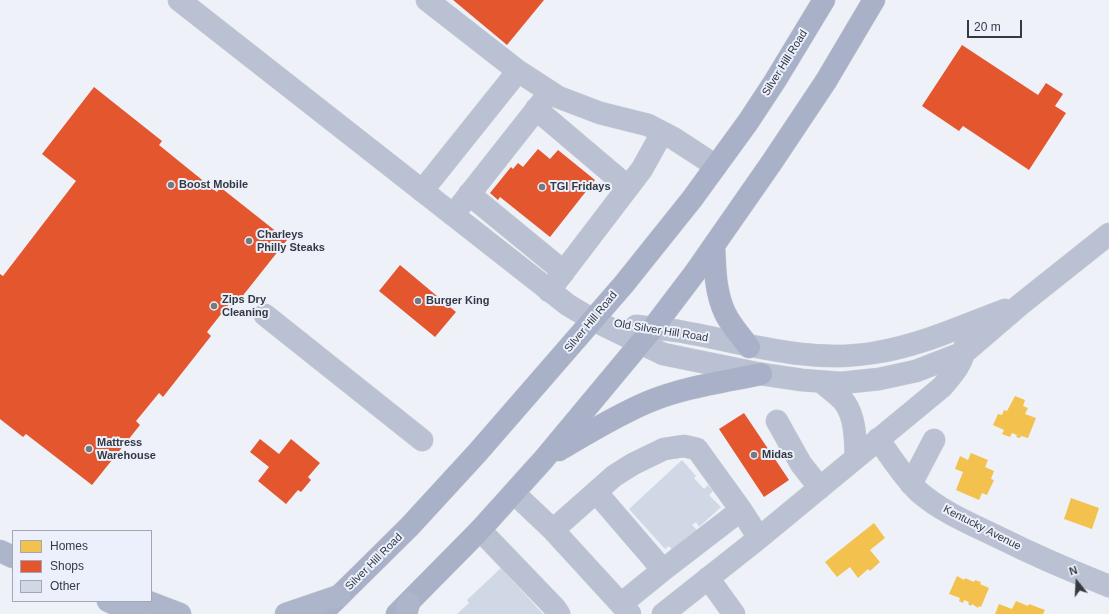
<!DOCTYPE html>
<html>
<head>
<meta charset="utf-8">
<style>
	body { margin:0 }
	#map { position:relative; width:1109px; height:614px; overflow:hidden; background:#eff1f8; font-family:Helvetica,sans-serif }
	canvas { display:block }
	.legend { position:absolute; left:12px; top:530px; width:140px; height:72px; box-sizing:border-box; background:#ebf0fc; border:1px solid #a2a7b1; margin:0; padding:5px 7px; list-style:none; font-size:12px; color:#353940 }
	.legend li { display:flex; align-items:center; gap:8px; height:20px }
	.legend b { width:20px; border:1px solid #a2a7b1 }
	.north { position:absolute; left:1057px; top:562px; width:40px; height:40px; -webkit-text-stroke:3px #ebf0fc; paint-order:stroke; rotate:342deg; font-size:11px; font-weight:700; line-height:16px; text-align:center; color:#353940 }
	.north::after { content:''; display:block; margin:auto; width:14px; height:18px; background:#353940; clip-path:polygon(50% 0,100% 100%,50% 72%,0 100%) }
	.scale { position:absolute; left:967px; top:20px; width:55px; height:18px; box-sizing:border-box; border:2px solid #353940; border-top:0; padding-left:5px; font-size:12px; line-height:14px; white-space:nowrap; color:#353940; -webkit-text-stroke:3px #ebf0fc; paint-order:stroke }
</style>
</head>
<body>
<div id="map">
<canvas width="1109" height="614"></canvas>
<ul class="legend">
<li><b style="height:11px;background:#f2c14e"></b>Homes</li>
<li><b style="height:11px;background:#e4572e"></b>Shops</li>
<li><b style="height:11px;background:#d0d7e5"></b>Other</li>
</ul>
<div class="north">N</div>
<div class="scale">20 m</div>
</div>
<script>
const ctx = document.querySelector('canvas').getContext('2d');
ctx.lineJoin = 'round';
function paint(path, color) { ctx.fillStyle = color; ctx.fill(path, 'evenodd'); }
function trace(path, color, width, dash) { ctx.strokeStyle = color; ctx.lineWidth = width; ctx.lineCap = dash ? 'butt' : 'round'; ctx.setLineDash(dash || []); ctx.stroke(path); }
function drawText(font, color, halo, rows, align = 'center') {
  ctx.font = font + ' Helvetica,sans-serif'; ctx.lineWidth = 4; ctx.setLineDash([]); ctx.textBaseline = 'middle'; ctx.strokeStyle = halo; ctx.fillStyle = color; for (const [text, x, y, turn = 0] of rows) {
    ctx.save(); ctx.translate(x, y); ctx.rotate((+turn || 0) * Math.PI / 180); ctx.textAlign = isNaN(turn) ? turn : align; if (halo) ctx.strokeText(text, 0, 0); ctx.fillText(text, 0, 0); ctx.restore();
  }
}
paint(new Path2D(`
	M1015,396l10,4 -2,6 5,2 -3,6 11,4 -8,20 -7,-2 -1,2 -4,-1 1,-2 -5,-2 -2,4 -8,-3 2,-4 -11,-5 5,-11 4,1 2,-5 3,1z
	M971,453l17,7 -3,7 9,4 -3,8 3,1 -7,15 -5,-2 -3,7 -23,-10 7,-18 -8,-3 5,-13 8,4z
	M1071,498l28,10 -7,21 -28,-10z
	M874,523l11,15 -15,12 10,12 -10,9 -2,-2 -10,9 -8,-11 -13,10 -12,-15z
	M957,576l7,4 1,-2 9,4 1,-2 6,2 -1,2 9,4 -8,19 -2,-1 -1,2 -6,-4 -1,2 -3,-2 1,-2 -5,-2 -1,3 -4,-2 1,-3 -11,-4z
	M1016,601l12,5 1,-2 16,6 -2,4h-48l4,-10 13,5z`), '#f2c14e');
paint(new Path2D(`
	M453,0h91l-37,45z
	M962,45l76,50 8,-12 17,11 -8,12 11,7 -37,57 -66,-44 -4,5 -37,-25z
	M94,87l68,54 -3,4 58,47 3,-5 67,53 -54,68 -4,-4 -22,28 4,4 -48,61 -4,-4 -23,28 4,4 -48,60 -66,-51 -3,3 -23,-18v-145l3,2 73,-95 -34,-27z
	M538,149l12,10 8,-9 37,30 -45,57 -50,-40 -2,3 -8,-7 21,-26 2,2 5,-6 5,4z
	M400,265l56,47 -21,25 -56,-46z
	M744,413l45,67 -25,17 -45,-68z
	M260,439l19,15 12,-15 29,24 -12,14 3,3 -10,12 -3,-2 -12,14 -28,-23 11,-14 -19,-15z`), '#e4572e');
paint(new Path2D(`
	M682,460l14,16 -2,2 10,11 4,-4 5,6 -4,4 12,12 -22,20 -3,-5 -4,3 7,7 -24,21 -6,-7 -4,3 -36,-40z
	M501,568l42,46h-86l12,-11 -2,-3z`), '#d0d7e5');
const minor = new Path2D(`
	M179,0l389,305 25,15 70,34 98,20 41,6 39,3 38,-4 37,-8 49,-19 56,-48 88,-70
	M427,0l91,71 40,26 42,16 48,12 25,13 43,28
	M536,109l92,78
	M422,191l96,-120
	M469,194l95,78
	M453,215l97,-123
	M549,291l93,-122 20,-36
	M265,315l157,125
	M636,326c14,2 28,3 42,5 65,11 128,33 195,22 47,-7 89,-27 132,-43
	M822,382c7,7 17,13 23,21 11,16 10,37 11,55
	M777,421l24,43 19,24
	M878,439c13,18 25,38 41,53 23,20 52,32 79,45 36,18 73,34 111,49
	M911,484l23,-44
	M596,492l67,78 -42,34
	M514,493l39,37 77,84
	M480,530l75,78 4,6
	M553,530l61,-54 19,-12 31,-15 20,-3 13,3 44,61 18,28
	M663,570l78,-60
	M708,578l26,36
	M663,614l96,-76 183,-151c10,-12 22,-25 23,-41`);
const major = new Path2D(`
	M714,245c1,23 1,47 11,68 6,13 16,23 24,34
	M559,450c29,-17 58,-35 89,-48 36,-15 75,-20 113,-28
	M321,614l89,-88 68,-74 146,-168 68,-85 56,-77 27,-41 49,-81
	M397,614l83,-84 64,-71 109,-131 41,-54 78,-112 54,-81 48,-81`);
const highway = new Path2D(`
	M0,551l13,6
	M108,601l29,13
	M146,601l34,13
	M286,614l53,-18
	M406,614l3,-11`);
trace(minor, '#cbcdd2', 23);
trace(major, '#cbcdd2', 23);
trace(highway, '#cbcdd2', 23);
trace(minor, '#bac1d2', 22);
trace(major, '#a8b1c7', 22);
trace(highway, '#adb5ca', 22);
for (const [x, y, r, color] of [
	[171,185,4,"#767980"],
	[542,187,4,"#767980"],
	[249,241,4,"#767980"],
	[418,301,4,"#767980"],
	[214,306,4,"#767980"],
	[89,449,4,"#767980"],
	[754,455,4,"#767980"]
]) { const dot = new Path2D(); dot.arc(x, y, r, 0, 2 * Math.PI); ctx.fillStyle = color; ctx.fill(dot); trace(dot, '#ebf0fc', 1.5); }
drawText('11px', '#353940', '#ebf0fc', [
	["Silver Hill Road",785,63,-58],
	["Silver Hill Road",591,322,-50],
	["Old Silver Hill Road",661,331,9],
	["Kentucky Avenue",982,528,27],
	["Silver Hill Road",374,562,-45]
]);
drawText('bold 11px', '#353940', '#ebf0fc', [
	["Boost Mobile",179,185],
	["TGI Fridays",550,187],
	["Charleys",257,235],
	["Philly Steaks",257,248],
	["Zips Dry",222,300],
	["Cleaning",222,313],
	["Burger King",426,301],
	["Mattress",97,443],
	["Warehouse",97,456],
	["Midas",762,455]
], 'left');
</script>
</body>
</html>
